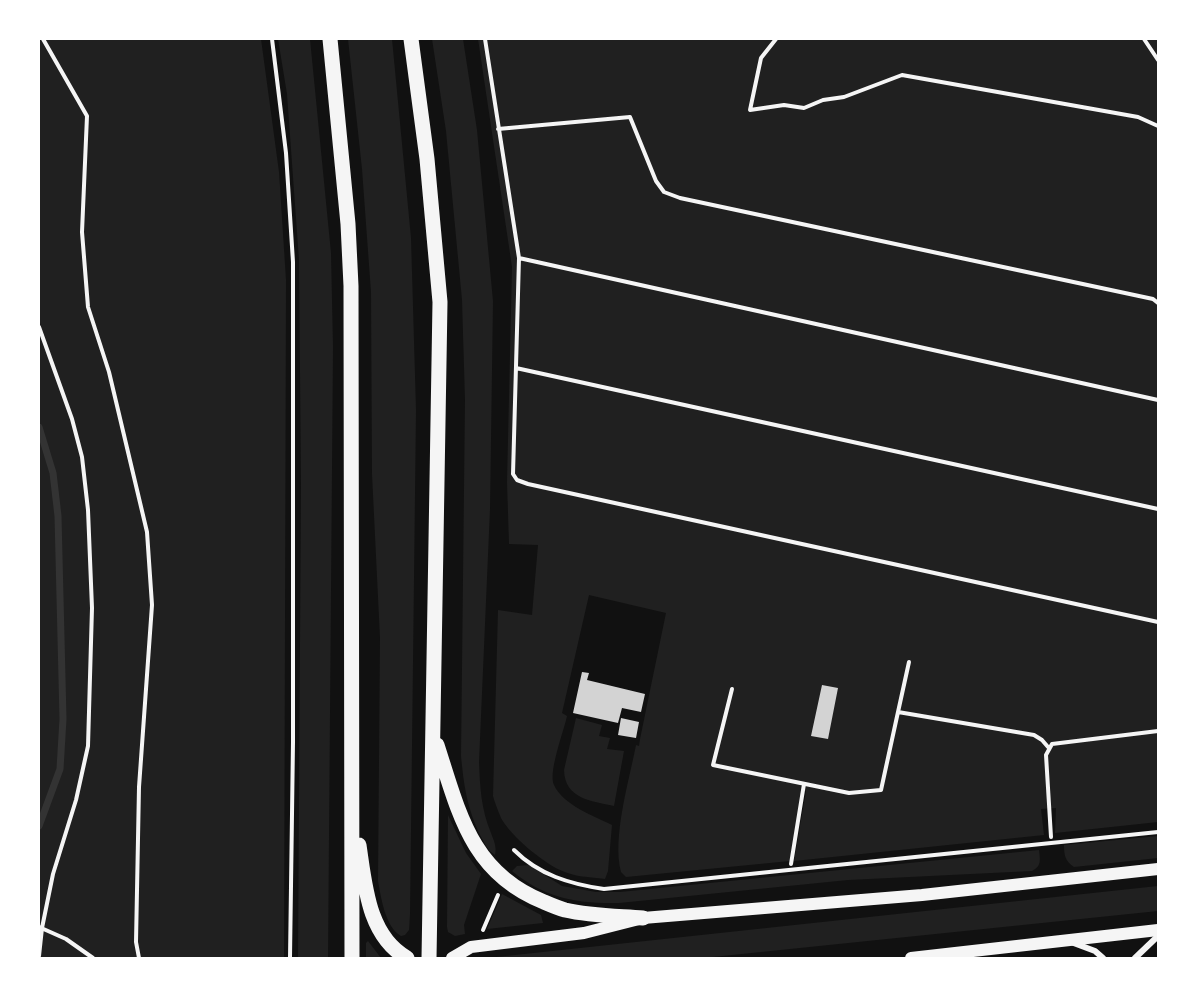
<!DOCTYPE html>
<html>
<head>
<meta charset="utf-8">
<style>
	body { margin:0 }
	#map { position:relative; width:1197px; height:997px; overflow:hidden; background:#111; font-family:"Alegreya Sans",sans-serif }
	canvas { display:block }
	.frame { position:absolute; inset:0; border:40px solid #fff; pointer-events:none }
</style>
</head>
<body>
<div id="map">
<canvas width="1197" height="997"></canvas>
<div class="frame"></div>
</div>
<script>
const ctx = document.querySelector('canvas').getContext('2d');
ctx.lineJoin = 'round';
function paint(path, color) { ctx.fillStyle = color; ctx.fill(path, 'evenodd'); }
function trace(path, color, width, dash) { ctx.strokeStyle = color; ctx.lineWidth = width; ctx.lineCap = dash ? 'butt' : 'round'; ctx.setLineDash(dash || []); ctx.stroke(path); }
paint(new Path2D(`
	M39,39h222l18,133 7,108 -2,678h-245z
	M278,39h32l21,214 2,94 -5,611h-30l3,-473 -2,-225 -12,-166z
	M348,39h44l19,199 5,172 -6,504 -1,16 -4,5 -4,1c-16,-9 -20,-39 -23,-55l2,-243 -8,-164 -1,-182 -9,-123z
	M432,39h31l14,91 16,171 -3,208 -11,253c1,25 2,47 12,71 3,8 6,14 4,22 -7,-4 -10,-11 -14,-18 -14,-29 -17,-50 -20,-81l4,-356 -3,-100 -16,-169z
	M478,39h680v783l-103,11 1,-25 -15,1 3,26 -250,26 12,-70 -4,-1 -12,71 -164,16 -5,-5c-9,-34 8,-91 15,-127l3,1 1,-7 26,-126 -77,-18 -27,118 5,3c-3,15 -19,56 -13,69 9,20 40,31 58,40l-4,46 -3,8c-15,-2 -31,-2 -45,-9 -19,-9 -49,-34 -59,-52 -3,-7 -6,-15 -8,-22l5,-186 34,5 6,-70 -29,-1 -2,-62 5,-215z
	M576,718l26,7 -3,11 11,2 -3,11 17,2 -10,55c-23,-5 -49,-7 -50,-36z
	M448,815l18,38 15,21 -17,51 1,9 -10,2 -7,-4 -1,-5z
	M1158,836v22l-84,9c-9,-6 -10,-12 -10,-22z
	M1039,850c1,10 3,16 -7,21l-184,9 -229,23c-41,1 -75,-5 -107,-32l5,-5 12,-1 33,21 34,6h24z
	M1158,886v25l-455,47h-216z
	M502,894l39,21 2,8 -56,6z
	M368,941l13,17h-15v-15z`), '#202020');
trace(new Path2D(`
	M39,427l14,46 5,43 5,203 -3,50 -21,57`), '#333', 7);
paint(new Path2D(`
	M582,672l7,1 -2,7 58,14 -4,18 -19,-4 -4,15 -45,-10z
	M822,685l16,3 -10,51 -17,-3z
	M621,718l18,4 -3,16 -18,-3z`), '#d3d3d3');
trace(new Path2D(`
	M43,39l44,77 -5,116 6,75 21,65 38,160 5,73 -13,182 -3,155 3,16
	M272,39l14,114 7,109v480l-3,216
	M485,39l34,219 -6,216 4,6 11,4 630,138
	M776,39l-15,19 -11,52 34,-5 20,3 19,-8 21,-3 58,-22 236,42 20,9
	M1144,39l14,21
	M498,129l132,-12 26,64 8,11 16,6 473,101 5,4
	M519,258l639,142
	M39,327l33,92 10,38 6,53 4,98 -4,138 -12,54 -23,74 -11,54 -3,28
	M516,368l642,141
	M732,689l-19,76 136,28 32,-3 17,-78 136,23 8,5 6,7
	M898,712l11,-50
	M1051,837l-5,-82 6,-11 106,-13
	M514,850c25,25 56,34 90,39l554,-57
	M791,864l13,-80
	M39,927l27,12 27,19
	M483,930l15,-35`), '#f5f5f5', 4);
trace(new Path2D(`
	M1071,942l24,9 8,7
	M1135,958l23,-22`), '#f5f5f5', 6);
trace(new Path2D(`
	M452,958l19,-11 113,-14 59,-15 279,-23 236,-26
	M911,958l247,-28`), '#f5f5f5', 12);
trace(new Path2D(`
	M330,39l18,185 3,62 1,672
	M411,39l16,120 13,143 -11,656
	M437,745c22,68 34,128 107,157 7,3 14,6 21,8 26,6 53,6 78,8
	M359,845c6,40 9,91 48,113`), '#f5f5f5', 15);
</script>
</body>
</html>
